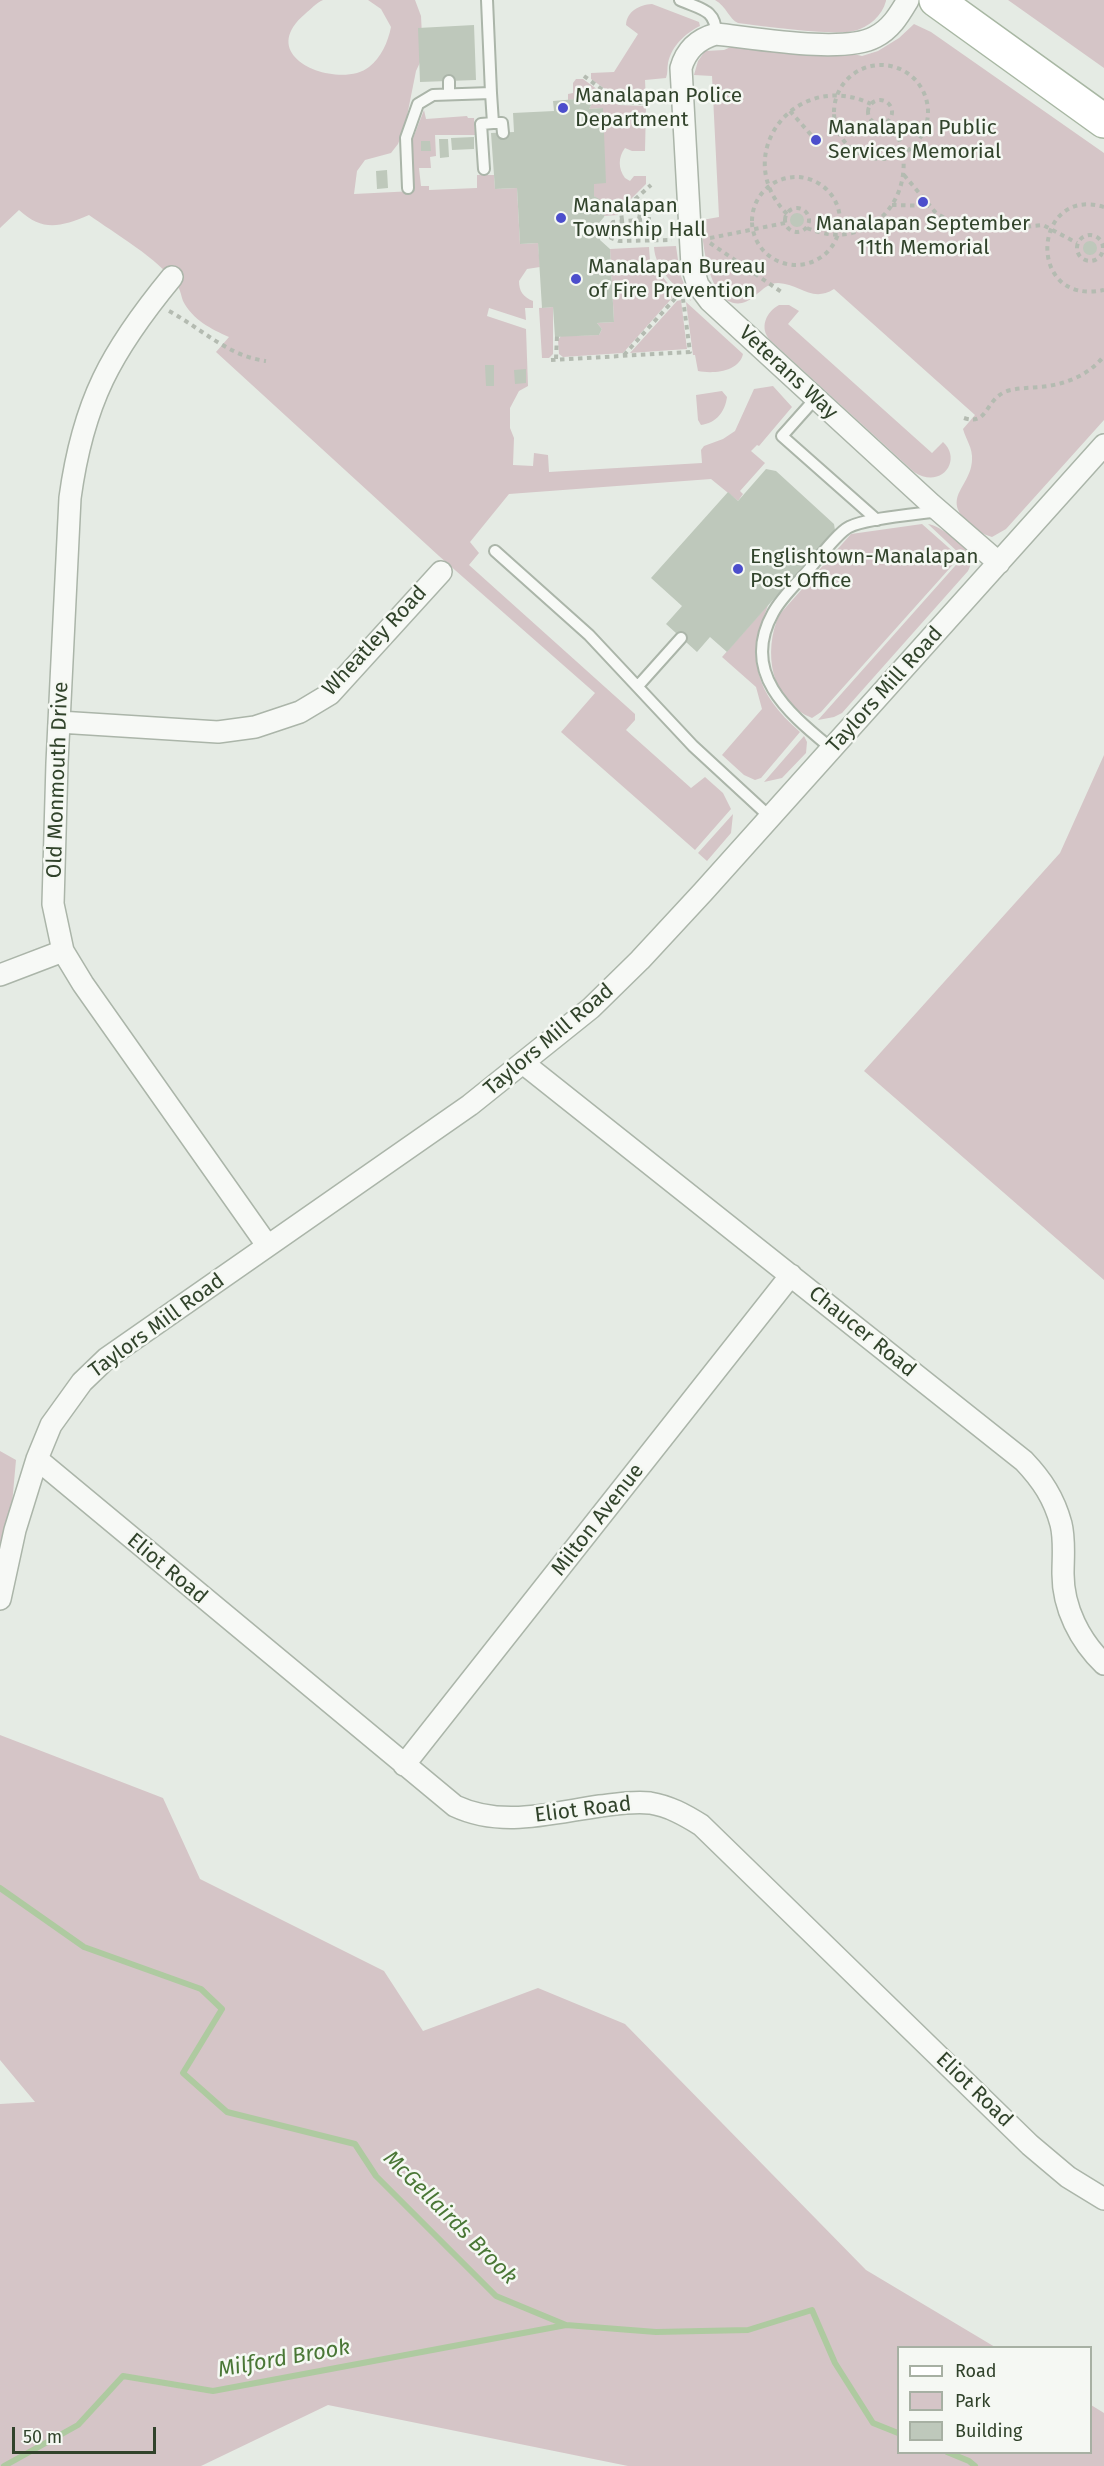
<!DOCTYPE html>
<html>
<head>
<meta charset="utf-8">
<style>
	body { margin:0 }
	#map { position:relative; width:1104px; height:2466px; overflow:hidden; background:#e5ebe4; font-family:"Fira Sans",sans-serif }
	canvas { display:block }
	.legend { position:absolute; left:897px; top:2346px; width:195px; height:108px; box-sizing:border-box; background:#f5f8f3; border:2px solid #a7b0a3; margin:0; padding:8px 10px; list-style:none; font-size:18px; color:#31432b }
	.legend li { display:flex; align-items:center; gap:12px; height:30px }
	.legend b { width:30px; border:2px solid #a7b0a3 }
	.scale { position:absolute; left:12px; top:2427px; width:144px; height:27px; box-sizing:border-box; border:3px solid #31432b; border-top:0; padding-left:8px; font-size:18px; line-height:21px; white-space:nowrap; color:#31432b; -webkit-text-stroke:4px #f5f8f3; paint-order:stroke }
</style>
</head>
<body>
<div id="map">
<canvas width="1104" height="2466"></canvas>
<ul class="legend">
<li><b style="height:8px;background:#fff"></b>Road</li>
<li><b style="height:16px;background:#d5c5c7"></b>Park</li>
<li><b style="height:16px;background:#bec8bb"></b>Building</li>
</ul>
<div class="scale">50 m</div>
</div>
<script>
const ctx = document.querySelector('canvas').getContext('2d');
ctx.lineJoin = 'round';
function paint(path, color) { ctx.fillStyle = color; ctx.fill(path, 'evenodd'); }
function trace(path, color, width, dash) { ctx.strokeStyle = color; ctx.lineWidth = width; ctx.lineCap = dash ? 'butt' : 'round'; ctx.setLineDash(dash || []); ctx.stroke(path); }
function drawText(font, color, halo, rows, align = 'center') {
  ctx.font = font + ' "Fira Sans",sans-serif'; ctx.lineWidth = 5; ctx.setLineDash([]); ctx.textBaseline = 'middle'; ctx.strokeStyle = halo; ctx.fillStyle = color; for (const [text, x, y, turn = 0] of rows) {
    ctx.save(); ctx.translate(x, y); ctx.rotate((+turn || 0) * Math.PI / 180); ctx.textAlign = isNaN(turn) ? turn : align; if (halo) ctx.strokeText(text, 0, 0); ctx.fillText(text, 0, 0); ctx.restore();
  }
}
paint(new Path2D(`
	M0,0h323c-7,3 -12,9 -18,14 -53,45 36,76 64,53 12,-9 19,-25 22,-40l-10,-18 -13,-9h47l6,16 2,40 -7,15 -11,55 -7,18 -7,9 -26,7 -8,11 -3,23 60,-3 -2,-50 12,-31 2,9 41,-3 1,2h6l1,17h-40l1,21 -6,1 1,11h-12l2,18h8v4l48,-2v-13h17l1,14 22,-1 3,56 18,-1 2,24 -13,2 -8,12c0,10 4,16 14,20v7h-8l1,12 -37,-12 -2,8 39,13 2,57 -9,5 -9,17v20l4,10 -1,27 20,1 1,-13 14,2 1,17 153,-9 -1,-13 3,-4 19,-7 12,-8 19,-42 19,-3 19,21 -33,39 -2,-1 -6,6 14,12 -25,28 3,3 -5,7 -27,-22 -202,15 -39,48 9,11 -10,12 166,149v6l-9,10 65,58 14,-11 18,16 8,16 -36,41 -134,-118 34,-39 -156,-137 -223,-204 13,-15c-18,-8 -36,-17 -46,-36 -2,-6 -3,-13 -7,-17 -17,-25 -62,-51 -87,-69 -29,12 -46,17 -70,-5l-19,18z
	M715,0h171v1c-4,15 -17,26 -32,30 -19,5 -94,-5 -116,-8 -9,-4 -11,-16 -23,-23z
	M1008,0h96v68z
	M652,4l47,18 1,4c-14,7 -28,19 -32,37 -1,5 0,10 -2,15l-21,2 1,21 -27,-2 -28,-20v-6l23,-1 24,-38 -12,-9c1,-14 13,-20 26,-21z
	M914,24l17,8 173,121v267l-98,109 -14,8c-10,-3 -17,-7 -24,-14 -27,-26 3,-36 4,-63 1,-12 -6,-20 -9,-31l12,-14 -141,-126c-22,14 -34,-5 -56,-6 -15,0 -22,17 -36,20 -32,6 -41,-61 -40,-83l17,-3 -7,-141 -18,-1 4,-14 7,-10 19,-1 9,-4 116,7 13,3 16,-5 21,-13z
	M576,79h7l36,26 27,1 -1,45h-13l-7,-3c-7,9 -7,21 0,30l5,3 4,-5h12v8l-28,28v3l-14,1v-11l-10,-9v-12l9,-76 -14,1 4,-7 -4,-4 -21,2v-6l5,-1v-10z
	M676,246l4,28 11,27c-16,-15 -36,-32 -37,-54z
	M649,247l1,14 24,30 -1,6 -50,56 -60,4 -4,-3 -1,-14 3,-4 38,-1 3,-6 -5,-6 17,-1 -4,-73z
	M681,300l6,49 -57,4 47,-52z
	M686,302l57,52c-4,18 -30,20 -45,17l-3,-16h-2z
	M779,305h10l10,6 -11,13 144,129 11,-11c20,18 -2,48 -29,30l-144,-132c-11,-12 -4,-28 9,-35z
	M553,307v47l-4,4h-7l-3,-50z
	M722,391l5,6c-2,15 -11,26 -26,28l-3,-5 -2,-25z
	M922,524l35,31 1,4 -137,153 -9,6c-42,-17 -49,-66 -33,-103l72,-81z
	M928,524c11,1 39,22 42,33 2,5 0,10 -2,14l-126,142 -8,4 -16,3 145,-163z
	M768,605c-21,57 -13,87 32,127l-39,46 -6,2 -11,-5 -22,-20 40,-46 -6,-22 -34,-30z
	M804,736l3,6 -1,11 -24,25 -18,4z
	M1104,755v525l-240,-209 196,-218z
	M733,814l-2,19 -24,28 -9,-8z
	M0,1451l16,9 -13,144 -3,5z
	M0,1735l163,63 37,81 184,92 39,60 115,-43 87,36 241,246 129,77 -97,1v104h192l1,-47 13,8v53h-476l-300,-61 -127,61h-201v-362l35,-2 -35,-42z`), '#d5c5c7');
trace(new Path2D(`
	M0,1888l84,59 117,42 21,20 -39,64 44,39 128,32 21,32 120,120 70,29 90,7 92,-2 64,-20 23,53 38,60 25,10
	M947,2452l22,9 6,5
	M4,2466l74,-41 45,-49 90,15 353,-66`), '#aecaa0', 6);
paint(new Path2D(`
	M474,25l2,55 -56,2 -2,-54z
	M589,98l4,4 -4,7 14,-1 3,75 -12,1v12l8,5 4,8 -2,8 -5,6 1,17 10,9 4,73 -17,1 5,6 -3,6 -44,2 -2,-30 -11,1 -4,-65 -18,1 -3,-56 -22,1 -4,-56 23,-1 -1,-19 41,-2 -1,-10z
	M474,137v12l-22,1 -1,-12z
	M439,139h9l1,18 -9,1z
	M421,141h9l1,10h-10z
	M387,170l1,18 -11,1 -1,-18z
	M790 220a7 7 0 1 1 14 0a7 7 0 1 1-14 0Z
	M1083 248a7 7 0 1 1 14 0a7 7 0 1 1-14 0Z
	M485,365h9v21h-8z
	M526,369v14l-11,1 -1,-14z
	M766,469l10,2 58,53 1,6 -13,15 3,3 -5,6 -4,-3 -89,101 -17,-15 -13,15 -31,-28 16,-18 -31,-28 77,-86 10,9z`), '#bec8bb');
const service = new Path2D(`
	M680,0c20,9 36,9 36,34
	M449,81v13
	M493,123h9l1,10
	M484,169l-3,-45 12,-1 -2,-30
	M408,188l-2,-50 12,-34 15,-9 58,-2 -4,-93
	M815,399l-33,37 95,84
	M495,551l94,84 104,111 77,71
	M638,686l43,-48
	M832,749c-42,-35 -93,-75 -59,-136 8,-15 21,-27 32,-39 10,-11 32,-41 44,-47 17,-9 69,-13 90,-16`);
const minor = new Path2D(`
	M908,0c-9,15 -17,29 -33,37 -31,17 -121,1 -159,-3 -18,5 -30,16 -35,34l11,198 6,19 12,16 221,203 68,59
	M172,277c-61,74 -89,125 -102,221l-13,265 -4,141 10,47 20,33 184,261
	M59,722l159,10 37,-5 45,-15 30,-18 111,-122
	M0,975l63,-24
	M523,1063l501,398c18,19 30,37 37,63 4,16 2,33 2,50 0,34 17,67 41,90
	M37,1459l418,347c47,22 96,7 145,0 17,-2 33,-5 50,-3 19,3 35,12 51,22l329,320 38,32 36,22
	M0,1599l15,-69 22,-71 14,-34 31,-43 25,-24 363,-253 121,-97 49,-48 63,-68 401,-447
	M404,1765l387,-490`);
const primary = new Path2D(`
	M936,0l168,121`);
trace(service, '#abb5a9', 14);
trace(minor, '#abb5a9', 24);
trace(primary, '#a8b7a3', 36);
trace(new Path2D(`
	M834 112a47 47 0 1 1 94 0a47 47 0 1 1-94 0Z
	M584,76l35,26 30,1
	M868 112a12 12 0 1 1 24 0a12 12 0 1 1-24 0Z
	M790,111l23,26
	M811.5 140a4.5 4.5 0 1 1 9 0a4.5 4.5 0 1 1-9 0Z
	M904,175l32,38 21,12 35,5 51,-5 34,18
	M752 221a44 44 0 1 1 88 0a44 44 0 1 1-88 0Z
	M892,205l37,1
	M1104,207c-72,-22 -79,100 0,83
	M785 220a12 12 0 1 1 24 0a12 12 0 1 1-24 0Z
	M787,214c-59,-60 10,-146 84,-110
	M639,219l2,-13 11,-3
	M651,219l-38,3 -4,6 2,10 8,3 53,-1
	M622,220l-1,-8 30,-27
	M599,226l10,5
	M807,228c69,30 124,-47 82,-108
	M1077 248a13 13 0 1 1 26 0a13 13 0 1 1-26 0Z
	M710,238l75,-15
	M710,243l73,50
	M169,311c33,18 59,45 97,50
	M624,355l56,-62
	M556,359l1,-23
	M551,360l139,-8 -7,-53
	M964,418c25,8 20,-18 43,-27 10,-3 21,-3 32,-4 25,-2 49,-11 65,-31`), '#b4bbb1', 4, [4.5, 4.5]);
trace(service, '#f7f9f6', 10);
trace(minor, '#f7f9f6', 21);
trace(primary, '#fff', 33);
for (const [x, y, r, color] of [
	[563,108,6,"#4c4ecc"],
	[816,140,6,"#4c4ecc"],
	[923,202,6,"#4c4ecc"],
	[561,218,6,"#4c4ecc"],
	[576,279,6,"#4c4ecc"],
	[738,569,6,"#4c4ecc"]
]) { const dot = new Path2D(); dot.arc(x, y, r, 0, 2 * Math.PI); ctx.fillStyle = color; ctx.fill(dot); trace(dot, '#f5f8f3', 2); }
drawText('21px', '#31432b', '#f5f8f3', [
	["Manalapan Police",575,96],
	["Department",575,120],
	["Manalapan Public",828,128],
	["Services Memorial",828,152],
	["Manalapan",573,206],
	["Township Hall",573,230],
	["Manalapan September",923,224,"center"],
	["11th Memorial",923,248,"center"],
	["Manalapan Bureau",588,267],
	["of Fire Prevention",588,291],
	["Englishtown-Manalapan",750,557],
	["Post Office",750,581]
], 'left');
drawText('21px', '#31432b', '#f5f8f3', [
	["Veterans Way",788,373,43],
	["Wheatley Road",375,641,-47],
	["Taylors Mill Road",885,690,-48],
	["Old Monmouth Drive",58,780,-88],
	["Taylors Mill Road",549,1040,-40],
	["Taylors Mill Road",157,1326,-36],
	["Chaucer Road",862,1332,39],
	["Milton Avenue",598,1520,-52],
	["Eliot Road",167,1569,40],
	["Eliot Road",583,1810,-7],
	["Eliot Road",974,2090,44]
]);
drawText('italic 22px', '#4a7736', '#f5f8f3', [
	["McGellairds Brook",450,2218,45],
	["Milford Brook",284,2359,-10]
]);
</script>
</body>
</html>
